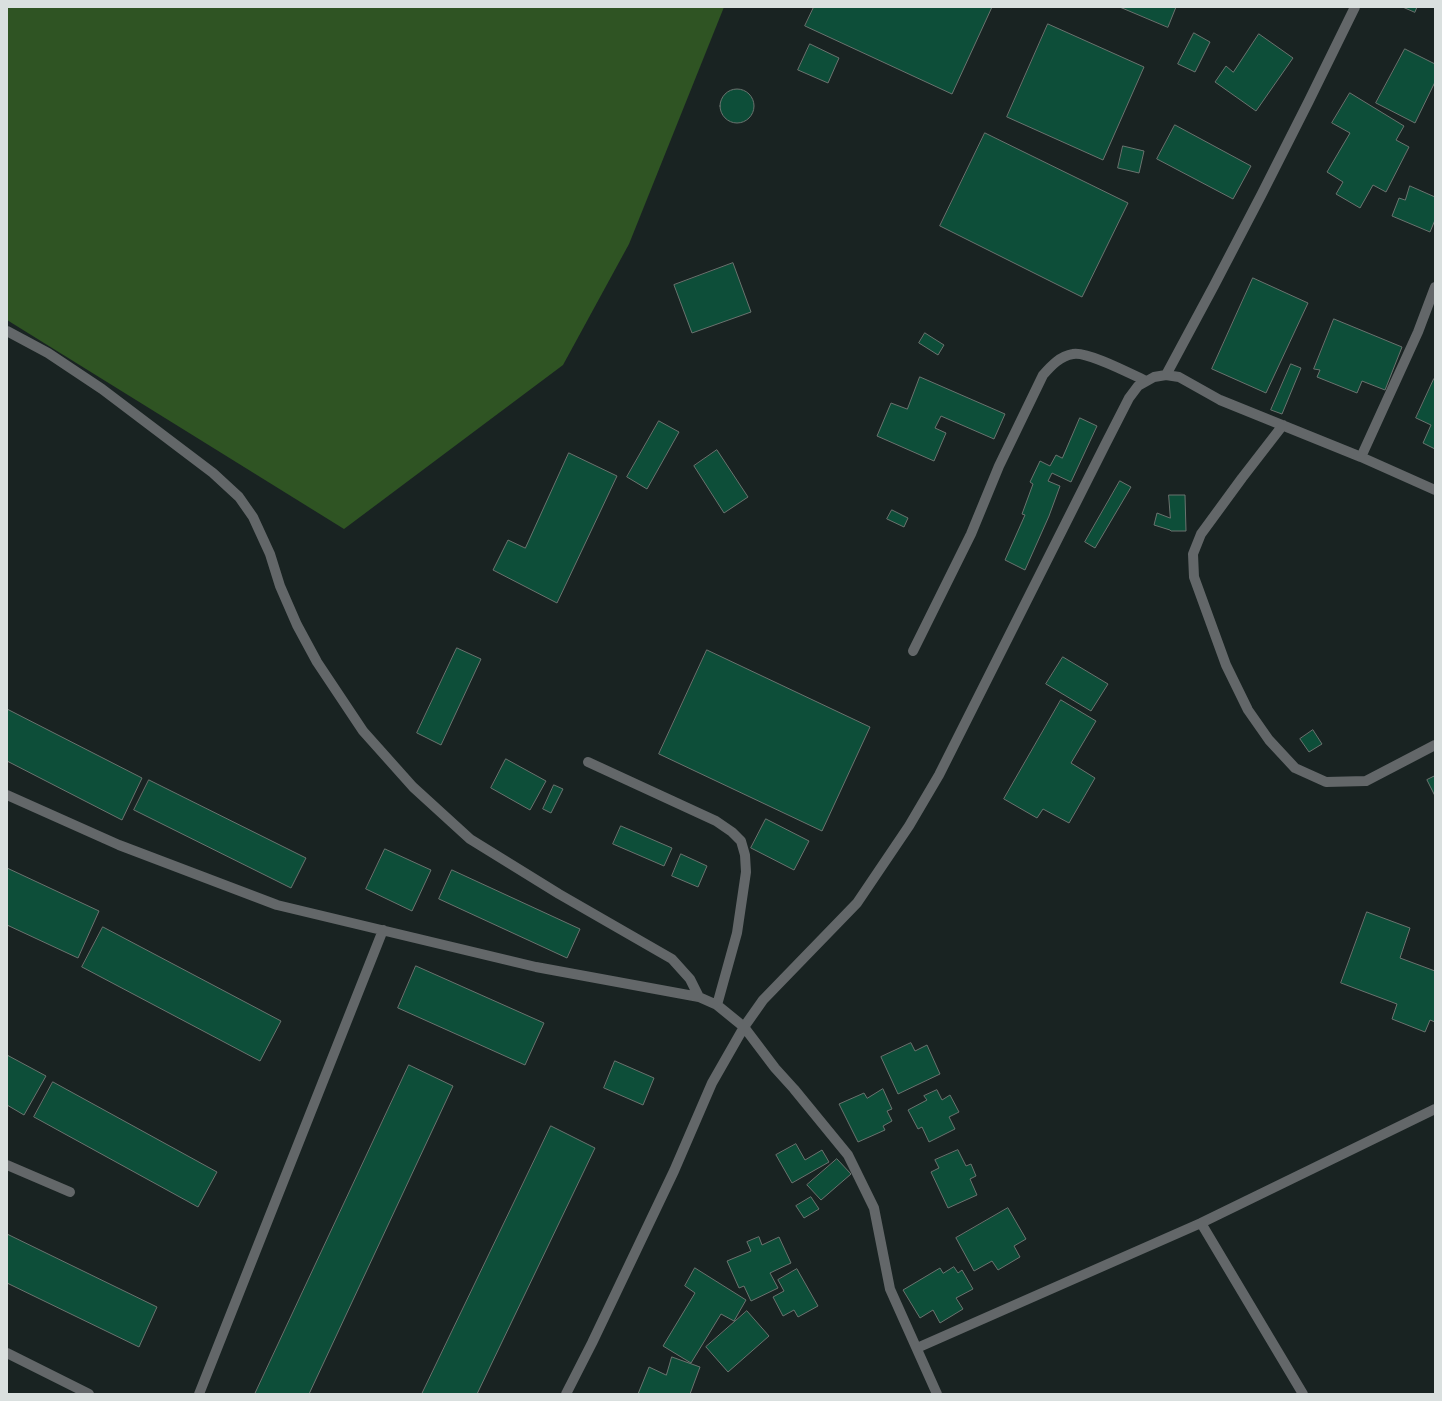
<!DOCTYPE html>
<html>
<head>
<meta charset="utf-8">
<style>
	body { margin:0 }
	#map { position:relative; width:1442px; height:1401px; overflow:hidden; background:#192322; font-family:Montserrat,sans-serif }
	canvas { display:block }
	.frame { position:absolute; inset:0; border:8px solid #dae0df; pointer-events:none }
</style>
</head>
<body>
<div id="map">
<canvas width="1442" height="1401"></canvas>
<div class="frame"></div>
</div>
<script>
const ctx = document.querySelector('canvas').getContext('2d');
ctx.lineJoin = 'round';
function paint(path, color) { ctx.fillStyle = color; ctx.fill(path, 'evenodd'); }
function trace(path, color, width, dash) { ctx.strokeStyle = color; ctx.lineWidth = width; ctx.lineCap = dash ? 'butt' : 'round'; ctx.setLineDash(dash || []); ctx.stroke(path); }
paint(new Path2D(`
	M7,7h717l-95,237 -66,121 -219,164 -337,-209z`), '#2f5423');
const building = new Path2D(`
	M814,7h178l-40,87 -147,-68z
	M1120,7h56l-8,20z
	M1403,7h14l-2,5z
	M1048,24l96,43 -41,93 -96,-43z
	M1194,33l16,9 -15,30 -17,-8z
	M1259,34l34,24 -37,53 -41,-29 11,-16 7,6z
	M810,44l29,14 -11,25 -30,-13z
	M1405,49l30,15v18l-20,41 -39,-20z
	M720 106a17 17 0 1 1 34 0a17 17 0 1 1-34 0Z
	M1350,93l54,33 -8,14 13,7 -23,45 -13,-7 -13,23 -24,-14 7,-12 -16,-10 23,-39 -18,-10z
	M1175,125l76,41 -18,33 -76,-40z
	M985,133l143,70 -46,94 -142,-71z
	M1123,146l21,5 -5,22 -21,-5z
	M1410,186l25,11v23l-5,12 -38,-16 7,-18 6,2z
	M733,263l18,49 -59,21 -18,-48z
	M1253,278l55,25 -42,90 -54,-24z
	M1334,319l68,28 -17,43 -23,-9 -5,12 -40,-16 3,-7 -6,-1z
	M925,333l19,12 -6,10 -19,-12z
	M1291,364l10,4 -19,46 -11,-4z
	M920,377l85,37 -11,25 -53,-23 -6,12 11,5 -12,28 -57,-25 14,-33 16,6z
	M1434,379l1,1v69l-12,-6 8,-18 -15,-7z
	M1080,418l17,8 -26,56 -19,-9 -4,8 12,5 -11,30 -24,54 -20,-10 20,-45 -3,-1 11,-30 -3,-2 10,-21 10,5 6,-11 6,3z
	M659,421l20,11 -32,57 -20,-12z
	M717,450l31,47 -24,16 -30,-47z
	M569,453l48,23 -60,127 -64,-33 15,-30 17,8z
	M1120,481l11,6 -36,61 -10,-6z
	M1169,495h16l1,36h-15l-1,-1 -16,-5 3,-12 13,5z
	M892,510l16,8 -4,9 -17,-8z
	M457,648l24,11 -40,86 -24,-12z
	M707,650l163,77 -48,104 -163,-77z
	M1063,657l45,27 -17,27 -45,-27z
	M1061,700l35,21 -25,42 24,15 -26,45 -26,-14 -6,9 -33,-19z
	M7,709l135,69 -20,42 -115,-59z
	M1313,730l9,14 -13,8 -9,-13z
	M506,759l40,22 -16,29 -39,-22z
	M1435,776v20l-8,-16z
	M149,780l157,78 -15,30 -157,-78z
	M554,785l9,4 -12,24 -8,-4z
	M766,819l43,22 -15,29 -43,-22z
	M621,826l51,22 -8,18 -51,-22z
	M385,849l46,21 -19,41 -46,-22z
	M681,854l26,12 -9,21 -26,-11z
	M7,868l92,43 -21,47 -71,-33z
	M452,870l128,59 -13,29 -128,-59z
	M1367,912l43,16 -10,30 35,13v51l-5,-2 -5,12 -33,-13 5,-15 -56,-21z
	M103,927l178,94 -21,40 -178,-94z
	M416,966l128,57 -19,42 -127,-57z
	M911,1043l4,8 12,-6 13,29 -42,20 -17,-37z
	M7,1055l39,21 -22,39 -17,-10z
	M615,1061l39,17 -11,27 -39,-17z
	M409,1065l44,21 -144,308h-54z
	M53,1082l164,90 -19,35 -164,-90z
	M883,1089l9,20 -5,2 5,10 -9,5 2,4 -27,12 -19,-38 25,-11 3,5z
	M937,1090l5,10 8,-5 9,17 -10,5 6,12 -26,13 -7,-15 -4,2 -10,-19 19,-10 -3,-4z
	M551,1126l44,22 -118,246h-55z
	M796,1144l9,16 17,-10 7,12 -37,21 -16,-28z
	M958,1150l8,16 5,-2 5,12 -6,3 7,16 -29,13 -17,-36 8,-4 -4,-8z
	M837,1159l14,15 -30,26 -14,-15z
	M811,1197l8,12 -15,9 -8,-12z
	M1008,1208l18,31 -12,7 6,11 -22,13 -6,-9 -18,10 -18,-33z
	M7,1234l150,73 -18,40 -132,-64z
	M759,1237l3,8 17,-8 12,26 -21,10 8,15 -27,13 -7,-15 -5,2 -12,-27 24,-10 -4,-9z
	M954,1267l4,6 4,-3 11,19 -17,9 7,11 -23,14 -7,-13 -13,8 -17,-28 37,-22 3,5z
	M695,1268l51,32 -12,21 -13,-7 -30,49 -28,-17 32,-53 -10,-7z
	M797,1269l21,37 -20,11 -4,-7 -11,6 -10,-19 11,-6 -6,-11z
	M747,1311l22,25 -41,36 -22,-25z
	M672,1357l28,10 -10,27h-52l11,-27 17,8z`);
paint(building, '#0d4e39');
trace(building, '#6a736f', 1);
trace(new Path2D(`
	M7,331l41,22 54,36 111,84 26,24 14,20 17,37 10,32 17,39 20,37 46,69 50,56 57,52 89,55 113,65 18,20 9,18
	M1166,375c66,-121 129,-244 189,-368
	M1283,425l-41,53 -41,56 -8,20 1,23 32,88 22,45 21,30 26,28 31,14 40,-1 69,-36
	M1361,457l57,-125 17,-45
	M913,651l58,-117 28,-68 44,-91c8,-9 17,-19 30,-21 14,-3 58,20 73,27
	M588,762l128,59 16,11 9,9 4,14 1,17 -9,61 -20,72
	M7,795l112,50 158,60 259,62 163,30 18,8 27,22 31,41 19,21 54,66 26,53 16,81 47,105
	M7,1165l63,27
	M1201,1223l102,171
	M917,1348l284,-125 234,-114
	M7,1353l82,41
	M199,1394l184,-464
	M566,1394l26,-51 82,-172 38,-88 32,-56 19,-27 94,-97 52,-77 30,-51 166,-330 24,-47 9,-12 16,-9 12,-2 13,2 41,23 141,57 74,33`), '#636769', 10);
</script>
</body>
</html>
